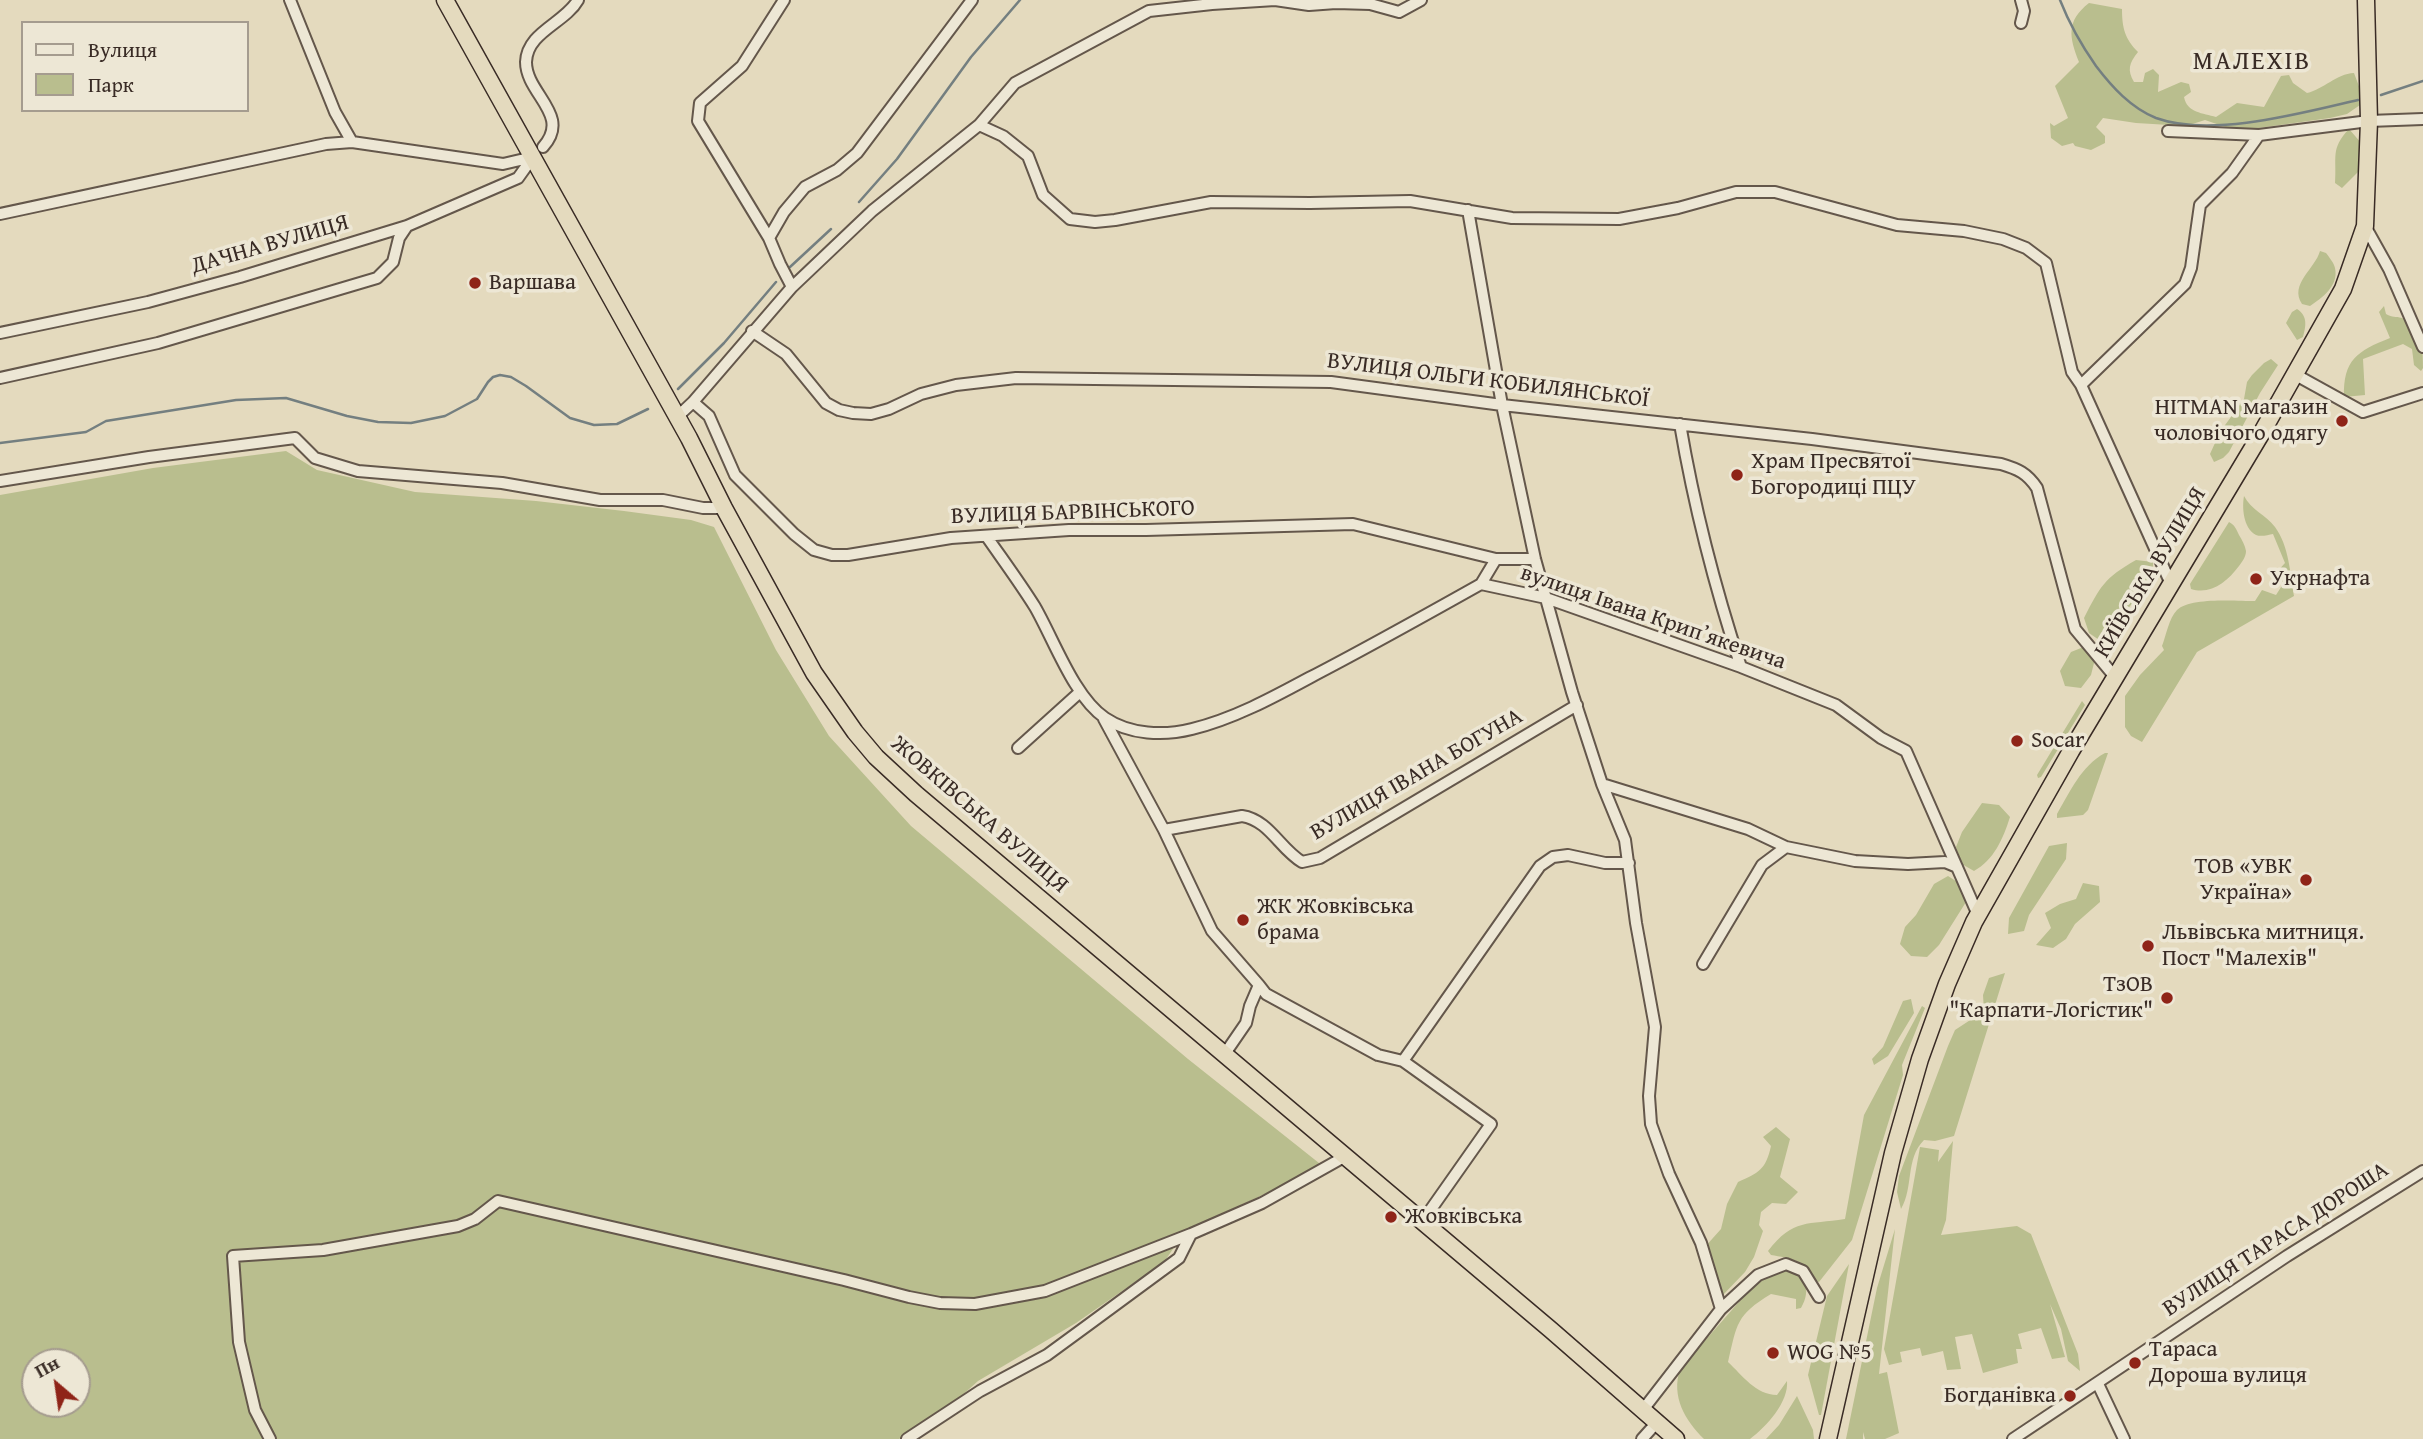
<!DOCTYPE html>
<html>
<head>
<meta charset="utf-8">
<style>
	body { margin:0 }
	#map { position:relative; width:2423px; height:1439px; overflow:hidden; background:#e4dabe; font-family:"Gentium Book Plus",serif }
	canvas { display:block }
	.legend { position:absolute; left:21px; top:21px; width:228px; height:91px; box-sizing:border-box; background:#ede7d5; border:2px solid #a59c8f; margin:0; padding:9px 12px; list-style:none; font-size:21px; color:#392b25 }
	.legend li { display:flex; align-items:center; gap:14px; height:35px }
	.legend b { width:35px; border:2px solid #a59c8f }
	.north { position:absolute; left:21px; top:1348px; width:70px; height:70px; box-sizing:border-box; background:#ede7d5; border:2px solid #a59c8f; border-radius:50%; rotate:331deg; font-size:19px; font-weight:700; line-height:28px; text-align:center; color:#392b25 }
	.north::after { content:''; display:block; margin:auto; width:24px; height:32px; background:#8f2418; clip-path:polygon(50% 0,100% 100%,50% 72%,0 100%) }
</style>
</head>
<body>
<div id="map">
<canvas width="2423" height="1439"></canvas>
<ul class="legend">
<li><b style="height:9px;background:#ede7d5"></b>Вулиця</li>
<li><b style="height:19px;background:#b9be8e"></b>Парк</li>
</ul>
<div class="north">Пн</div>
</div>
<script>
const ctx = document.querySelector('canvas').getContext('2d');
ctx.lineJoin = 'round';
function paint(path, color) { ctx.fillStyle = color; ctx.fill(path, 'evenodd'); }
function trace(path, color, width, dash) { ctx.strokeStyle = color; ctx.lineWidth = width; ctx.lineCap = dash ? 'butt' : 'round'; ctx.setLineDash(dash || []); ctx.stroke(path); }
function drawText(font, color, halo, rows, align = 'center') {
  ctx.font = font + ' "Gentium Book Plus",serif'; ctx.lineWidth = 7; ctx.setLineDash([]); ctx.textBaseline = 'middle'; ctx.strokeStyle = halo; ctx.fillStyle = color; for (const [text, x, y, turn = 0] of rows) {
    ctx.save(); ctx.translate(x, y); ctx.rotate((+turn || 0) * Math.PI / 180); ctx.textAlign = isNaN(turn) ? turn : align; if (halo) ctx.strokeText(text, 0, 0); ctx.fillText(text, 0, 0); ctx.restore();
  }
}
paint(new Path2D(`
	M2089,3l33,6c0,19 3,30 16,43 -9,11 -11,18 -4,30h9l2,-9 8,-4 6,6 -1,17 23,-10 8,2 2,8 -7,5c3,16 19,16 32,20l21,-14 27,4 17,-31 8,-1 4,8 14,10c17,-4 29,-19 47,-20l9,24 -3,8 -13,9 -17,4 -93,13 -32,-11 -19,6 -50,-3 -33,-5 -7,9 9,9v7l-14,7 -16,-4 -2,-3 -11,3 -11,-8 -1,-15 4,3 14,-8 -13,-32 24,-24c-10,-25 -13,-41 10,-59z
	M2349,129l13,15 -2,26 -18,18 -7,-5c2,-26 -5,-34 14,-54z
	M2320,251l6,2c3,4 8,10 9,15 4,18 -13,30 -25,38l-8,-2c-13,-20 13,-35 18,-53z
	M2384,306l2,8c7,4 9,2 16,4 21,4 21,35 21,50l-2,3 -7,-6 -2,-16 -9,-5 -40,15 2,36 -21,2c-1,-37 13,-46 46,-59l-11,-26z
	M2297,309c11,7 9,17 6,28l-6,3 -11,-17 6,-11z
	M2271,359l7,6 -18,28 -31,59 -6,6 -9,4 -4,-8 10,-22 24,-33 3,-17 5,-7 12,-12z
	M286,451l31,19 98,22 121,9 88,10 67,9 23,7 62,123 53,86 82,90 277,233 136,108 -138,63 -22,32 -88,61 -98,58 -42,38 -37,20h-899v-944l153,-27zM35,1362h42v42h-42z
	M2244,496c7,14 22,19 31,31 14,19 15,46 19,69l-97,56 -55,90 -11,-6 -6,-9v-31l15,-21 24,-25 -2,-4c4,-10 7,-28 15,-36 13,-13 60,-9 78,-9l7,-11 14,5 7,-11 -8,-10 10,-11 -12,-29c-5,1 -12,3 -17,1 -13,-7 -14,-28 -12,-39z
	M2229,522c6,3 7,7 10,13 3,5 6,10 7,16 0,6 -4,11 -7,15 -12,16 -28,29 -48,23l-1,-5z
	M2136,560l17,2v16l-32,39 -6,15 -13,10 -13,-9 -5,-15c16,-31 20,-40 52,-58z
	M2086,646l9,13 -4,16 -10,13 -16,-2 -5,-15 11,-19z
	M2082,701l3,4 -44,72 -3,1 -1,-3z
	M2105,753h3l-20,57 -5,5 -26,3v-4c13,-22 24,-48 48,-61z
	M1982,803l17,2 11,12c-7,22 -16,43 -36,54l-14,-8 -4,-16 6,-15z
	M2067,843l-1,16 -37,56 -5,16 -16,3 1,-16 40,-72z
	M1948,876l14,9 4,17 -27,43 -12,12 -16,-1 -11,-12 5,-17 11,-12 18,-31z
	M2083,883l16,3 1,16 -25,22 -9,15 -13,9 -17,-3 15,-17 -6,-15 15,-9 16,-5z
	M2005,973l-51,163 -19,5 -11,-1c-19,19 -10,47 -23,69l-4,-17 2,-16 49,-130 7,-16 29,-19 -1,-16 6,-17z
	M1911,999l3,14 -26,43 -14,9 -2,-6 11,-12 20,-46z
	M1922,1006l3,2 -23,57 1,10 -51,165 -33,42 -4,-1c-5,-20 -26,-23 -44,-26l-3,-4c25,-33 40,-26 77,-32l19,-104z
	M1776,1127l14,12 -10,38 18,15 -12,12 -14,-1 -11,9 -2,13 4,6 -9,26 -9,15 -23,24 -18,-48 17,-19 6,-25 11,-22c21,-9 28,-13 33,-36l-8,-9z
	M1953,1141l-7,79 -5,15 76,-9 14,8 47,120 2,17 -12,-10 -7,-32 -11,-25 15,53 -13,2 -11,-31 -23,6 4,15h-6l2,14 -35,10 -11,-39 -17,3 6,32 -14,1 -4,-19 -21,5 -2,-8 -20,4 2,10 -13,3 -5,-16 36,-202 19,3 -1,12z
	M1895,1229l-16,145 8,-2 12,61 -14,6h-20l-2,-7v7h-17l31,-151z
	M1849,1264l-28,151h-2l-11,-40 19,-79z
	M1786,1268c19,8 26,21 15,40l-5,1v-10l-25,-5c-35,21 -34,30 -43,68 14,13 28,33 49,33l10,-14c2,21 -21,46 -37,58h-46c-19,-19 -33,-42 -24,-70l73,-83 17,-13z
	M1797,1396l16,34 1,9h-48l13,-14z`), '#b9be8e');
trace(new Path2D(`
	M2060,0c9,23 22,46 36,66 16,21 35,42 60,52 55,20 146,-5 202,-18
	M2381,95l42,-14
	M859,202l38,-43 74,-102 49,-57
	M790,267l41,-38
	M678,389l46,-46 52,-61
	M0,443l86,-11 20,-11 130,-21 50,-2 61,18 31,6 33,1 34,-7 32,-17 11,-17 5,-5 7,-2 11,2 15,9 44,32 24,7 23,-1 31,-15`), '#747f80', 2.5);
const minor = new Path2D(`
	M290,0l45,112 17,30
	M784,0l-42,66 -42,37 -2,18 71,117 11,26 12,23
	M2021,0l3,11 -3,12
	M979,125l24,11 25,20 15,39 27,24 25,3 20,-2 96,-18 99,1 100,-2 102,17 107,1 59,-11 58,-16h39l122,33 67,6 39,8 23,9 20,15 26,109 9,13 90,199
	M2168,131l91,4 110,-14 54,-2
	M543,147c29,-32 -17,-53 -17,-85 1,-30 39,-39 52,-62
	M1468,210l34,195 33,154 37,133 30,92 23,56 11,83 19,104 -6,69 2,28 18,50 32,69 20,66
	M0,214l326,-70 26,-2 151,22 30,-7
	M2365,226l24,43 34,78
	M769,238l15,-26 21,-25 32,-17 20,-17 115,-153
	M752,331l34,23 40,49 13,7 14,3 18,1 18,-5 32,-15 35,-9 60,-7 315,4 171,23 310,34 189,25c17,5 26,9 36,24l38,141 40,48
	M0,333l148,-31 92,-25 167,-51 111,-48 15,-21
	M2296,375l67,37 60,-19
	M0,378l158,-35 219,-65 16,-16 6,-24 8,-12
	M2081,385l104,-101 6,-16 9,-63 32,-32 27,-38
	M693,402l16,14 26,59 59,59 20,16 18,5h16l103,-17 118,-8h77l207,-6 143,35 -15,25
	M677,417l16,-15 99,-115 80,-76 107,-86 36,-42 134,-72 63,-7 63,-4 34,5 27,-2 34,1 29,8 22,-12
	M1680,424c14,82 35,164 61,243
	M0,481l149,-24 146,-19 20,20 43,13 144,12 98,17h63l40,8h21
	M987,537c16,23 33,46 48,70 19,33 39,90 70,111 25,17 59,18 87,11 41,-10 80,-31 117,-51 58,-30 115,-62 172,-94l65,14 195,69 95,38 45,33 25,13 72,164
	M1496,559h39
	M1104,719l60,111 48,101 47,54 -9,21 -4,17 -22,32
	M1018,748l62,-56
	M1602,784l146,45 38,18 69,14 53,3 37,-2 12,5
	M1164,830l78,-14c27,4 38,33 60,46l18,-4 257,-153
	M1703,964l59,-99 24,-18
	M1259,985l7,9 112,61 25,6 88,63 -69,98
	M1403,1061l137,-195 13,-9 15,-2 37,8h24
	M2098,1384l26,55
	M1642,1411l79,-102 37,-34 28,-11 17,7 16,26
	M270,1439l-15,-29 -16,-68 -6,-86 90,-6 135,-24 17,-7 23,-18 346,79 65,17 31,6 35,1 70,-13 146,-57 71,-31 82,-46
	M907,1439l73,-48 67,-36 41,-30 91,-67 12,-24
	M1642,1439l9,-10
	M2013,1439l274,-183 136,-85`);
const highway = new Path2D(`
	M445,0l244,438 35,70 90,165 41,59 21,25 40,37 635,536 125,109
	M1828,1439l65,-286 27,-94 27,-75 27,-62 97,-171 190,-317 82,-145 22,-63 4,-105 -3,-121`);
trace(minor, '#64574b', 14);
trace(highway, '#392b25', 19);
trace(minor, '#ede7d5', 10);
trace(highway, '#e4dabe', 16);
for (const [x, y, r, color] of [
	[475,283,7,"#8f2418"],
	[2342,421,7,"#8f2418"],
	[1737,475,7,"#8f2418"],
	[2256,579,7,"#8f2418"],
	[2017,741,7,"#8f2418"],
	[2306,880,7,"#8f2418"],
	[1243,920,7,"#8f2418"],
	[2148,946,7,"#8f2418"],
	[2167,998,7,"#8f2418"],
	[1391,1217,7,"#8f2418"],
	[1773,1353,7,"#8f2418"],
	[2135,1363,7,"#8f2418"],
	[2070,1396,7,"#8f2418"]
]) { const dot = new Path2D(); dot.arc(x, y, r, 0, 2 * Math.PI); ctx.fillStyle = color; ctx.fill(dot); trace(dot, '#ede7d5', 2.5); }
drawText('23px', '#392b25', '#ede7d5', [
	["ДАЧНА ВУЛИЦЯ",270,245,-16],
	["ВУЛИЦЯ ОЛЬГИ КОБИЛЯНСЬКОЇ",1488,381,7],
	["ВУЛИЦЯ БАРВІНСЬКОГО",1073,513,-2],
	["КИЇВСЬКА ВУЛИЦЯ",2151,573,-59],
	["вулиця Івана Крипʼякевича",1653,618,19],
	["ВУЛИЦЯ ІВАНА БОГУНА",1417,775,-30],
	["ЖОВКІВСЬКА ВУЛИЦЯ",979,815,41],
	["ВУЛИЦЯ ТАРАСА ДОРОША",2276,1240,-33]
]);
drawText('23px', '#392b25', '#ede7d5', [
	["Варшава",489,283],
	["HITMAN магазин",2328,408,"right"],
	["чоловічого одягу",2328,434,"right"],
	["Храм Пресвятої",1751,462],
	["Богородиці ПЦУ",1751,488],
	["Укрнафта",2270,579],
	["Socar",2031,741],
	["ТОВ «УВК",2292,867,"right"],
	["Україна»",2292,893,"right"],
	["ЖК Жовківська",1257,907],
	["брама",1257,933],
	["Львівська митниця.",2162,933],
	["Пост \"Малехів\"",2162,959],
	["ТзОВ",2153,985,"right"],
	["\"Карпати-Логістик\"",2153,1011,"right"],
	["Жовківська",1405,1217],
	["Тараса",2149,1350],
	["Дороша вулиця",2149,1376],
	["WOG №5",1787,1353],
	["Богданівка",2056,1396,"right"]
], 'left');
ctx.letterSpacing = '2px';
drawText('26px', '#392b25', '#ede7d5', [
	["МАЛЕХІВ",2252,62]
]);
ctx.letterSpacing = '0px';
</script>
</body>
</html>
